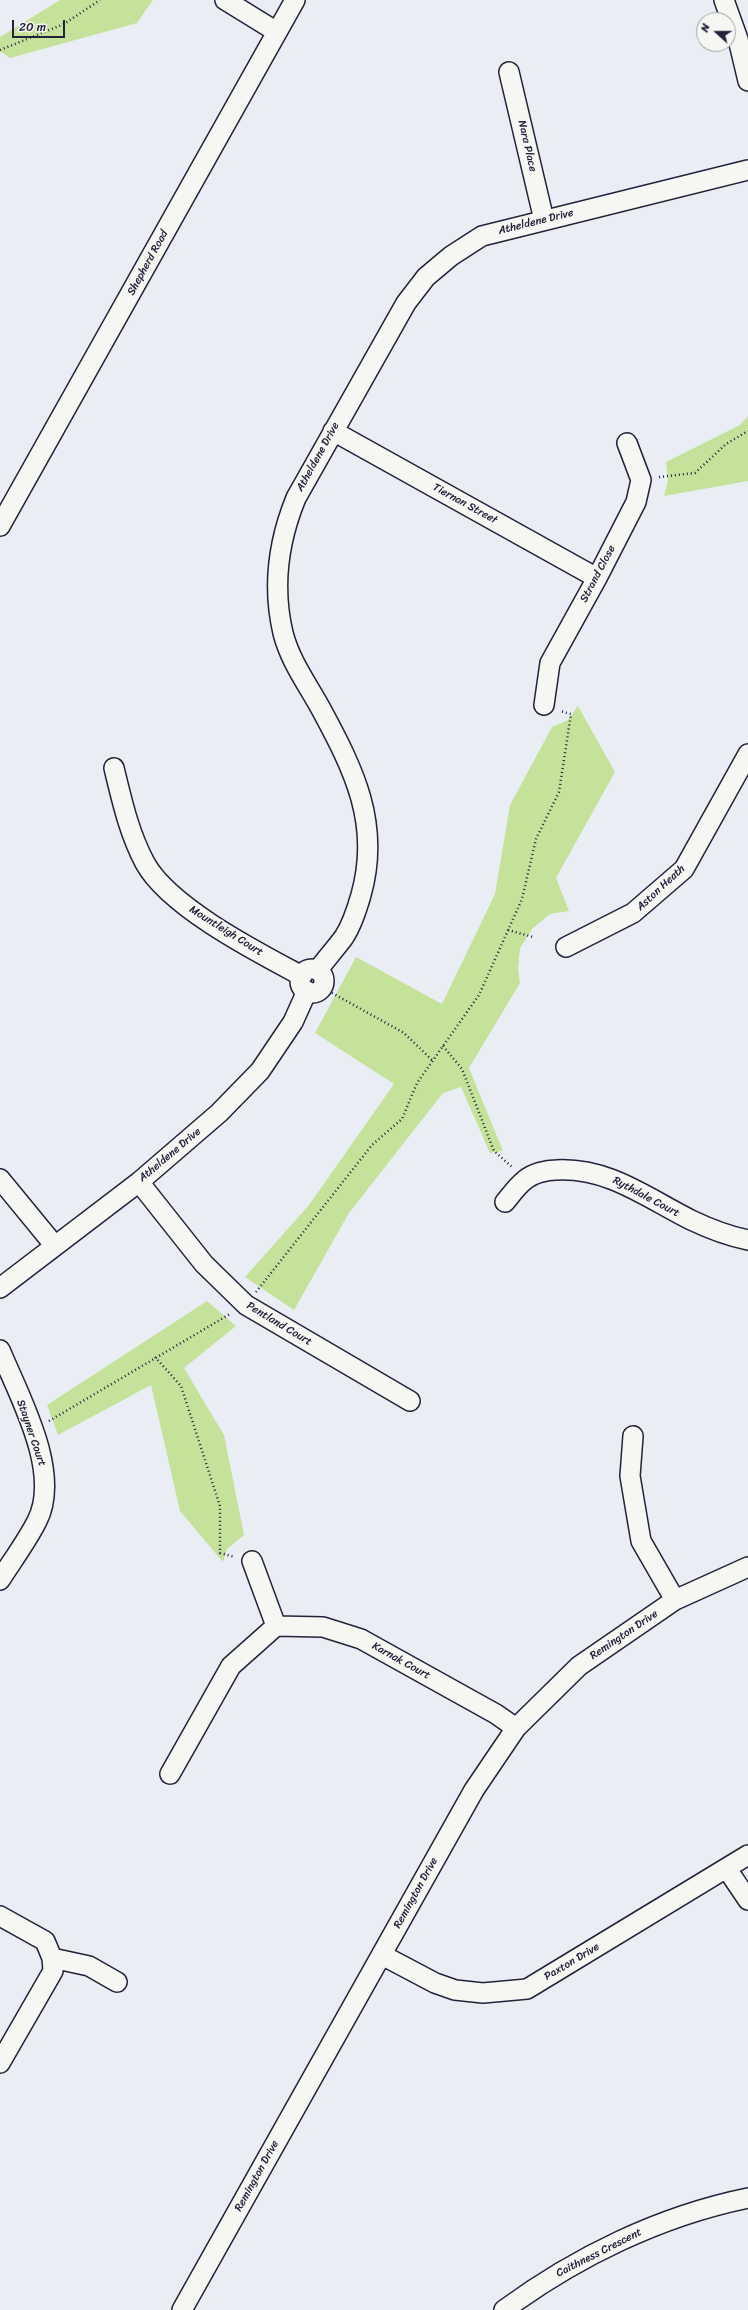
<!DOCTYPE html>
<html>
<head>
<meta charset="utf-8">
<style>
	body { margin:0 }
	#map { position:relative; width:748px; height:2310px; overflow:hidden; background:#eaeef4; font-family:Sriracha,sans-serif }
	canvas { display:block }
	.north { position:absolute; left:696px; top:12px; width:40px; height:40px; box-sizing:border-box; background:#f6f6f2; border:1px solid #a1a1a9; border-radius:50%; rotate:291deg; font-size:11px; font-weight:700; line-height:16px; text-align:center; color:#22223b }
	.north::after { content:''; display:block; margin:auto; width:14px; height:18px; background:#22223b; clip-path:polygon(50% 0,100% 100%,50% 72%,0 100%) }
	.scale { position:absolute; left:12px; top:20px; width:53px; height:18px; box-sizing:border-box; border:2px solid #22223b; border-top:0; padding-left:5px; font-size:12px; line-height:14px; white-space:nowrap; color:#22223b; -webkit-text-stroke:3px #f6f6f2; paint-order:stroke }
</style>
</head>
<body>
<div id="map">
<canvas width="748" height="2310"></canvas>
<div class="north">N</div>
<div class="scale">20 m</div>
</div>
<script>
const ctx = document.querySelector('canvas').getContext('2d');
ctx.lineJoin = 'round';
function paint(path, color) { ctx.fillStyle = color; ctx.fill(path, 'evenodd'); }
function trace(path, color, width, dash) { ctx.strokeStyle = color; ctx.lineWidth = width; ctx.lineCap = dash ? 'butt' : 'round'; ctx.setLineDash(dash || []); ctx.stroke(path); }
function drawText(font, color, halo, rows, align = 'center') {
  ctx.font = font + ' Sriracha,sans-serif'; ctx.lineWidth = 3; ctx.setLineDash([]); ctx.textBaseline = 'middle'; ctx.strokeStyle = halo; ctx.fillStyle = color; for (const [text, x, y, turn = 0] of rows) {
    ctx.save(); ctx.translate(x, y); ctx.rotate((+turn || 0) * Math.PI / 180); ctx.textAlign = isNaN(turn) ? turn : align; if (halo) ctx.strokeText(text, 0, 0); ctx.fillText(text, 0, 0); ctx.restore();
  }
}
paint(new Path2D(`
	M60,0h93l-16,23 -127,35 -10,-7v-14z
	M748,416v65l-84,15 4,-15 -2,-19 74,-37z
	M578,706l37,66 -59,106 13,33 -19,3 -17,14 -13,20 -2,21 2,14 -51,85 34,83 -13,2 -29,-66 -18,6 -94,120 -55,97 -49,-33 64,-72 85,-121 -79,-51 41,-76 86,47 53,-110 15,-89 42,-78 16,-7z
	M207,1301l29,25 -52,42 40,67 20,100 -17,14 -4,13 -43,-51 -29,-126 -93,50 -11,-30z`), '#c5e29a');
const street = new Path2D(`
	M225,0l52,32
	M724,0l14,39 10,42
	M509,72l35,148
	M333,431l264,147
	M0,526l295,-526
	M544,705l6,-42 47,-85 39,-76 5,-22 -14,-37
	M114,768c8,33 15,65 31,95 24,44 112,89 157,113
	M566,947l67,-34 51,-44 64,-115
	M300 981a12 12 0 1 1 24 0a12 12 0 1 1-24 0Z
	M318,970c8,-11 18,-22 26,-33 8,-12 13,-28 17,-42 20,-71 -7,-125 -40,-186 -13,-24 -31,-48 -38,-76 -11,-47 -5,-91 13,-135l110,-195 20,-26 25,-21 31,-20 266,-66
	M0,1179l55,67
	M139,1182l65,82 42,41 164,96
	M505,1202c6,-7 12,-16 20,-22 8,-7 22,-10 31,-10 52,-3 91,28 135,50 19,9 37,16 57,20
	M0,1288l139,-106 80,-69 41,-42 33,-49 14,-31
	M0,1350c19,46 62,122 37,171 -10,20 -25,40 -37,59
	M633,1436l-3,40 11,65 34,59
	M252,1561l24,65
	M170,1774l61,-108 45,-40 47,1 38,12 135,75 20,14
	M727,1869l21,31
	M0,1916l45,25 7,17 1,13 -53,92
	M382,1955l53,28 20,7 28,3 44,-4 221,-134
	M52,1958l37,8 28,16
	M182,2310l292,-520 42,-62 63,-62 96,-66 73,-33
	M504,2310c72,-53 156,-94 244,-112`);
trace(street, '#22223b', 22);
trace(new Path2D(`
	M0,50l64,-26 36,-24
	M659,477l36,-4 31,-29 22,-13
	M508,930l25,7
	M332,993l72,40 29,28
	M443,1046l19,23 32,82 18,16
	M256,1292l116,-147 30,-26 15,-36 62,-88 43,-96 14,-60 23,-47 12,-78 -11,-3
	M155,1357l26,29 39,120v47l15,4
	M49,1421l181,-107`), '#22223b', 2.5, [1, 3]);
trace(street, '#f6f6f2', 19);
drawText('11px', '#22223b', '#f6f6f2', [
	["Nara Place",527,146,77],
	["Atheldene Drive",536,222,-14],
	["Shepherd Road",148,263,-61],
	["Atheldene Drive",318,457,-61],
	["Tiernan Street",465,504,29],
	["Strand Close",598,574,-62],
	["Aston Heath",661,888,-43],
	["Mountleigh Court",226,931,32],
	["Atheldene Drive",170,1155,-40],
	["Rythdale Court",646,1197,28],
	["Pentland Court",279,1324,31],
	["Stayner Court",31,1433,71],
	["Remington Drive",624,1635,-34],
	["Karnak Court",401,1661,29],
	["Remington Drive",416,1893,-61],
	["Paxton Drive",572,1962,-31],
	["Remington Drive",257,2176,-61],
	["Caithness Crescent",599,2253,-27]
]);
</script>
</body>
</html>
